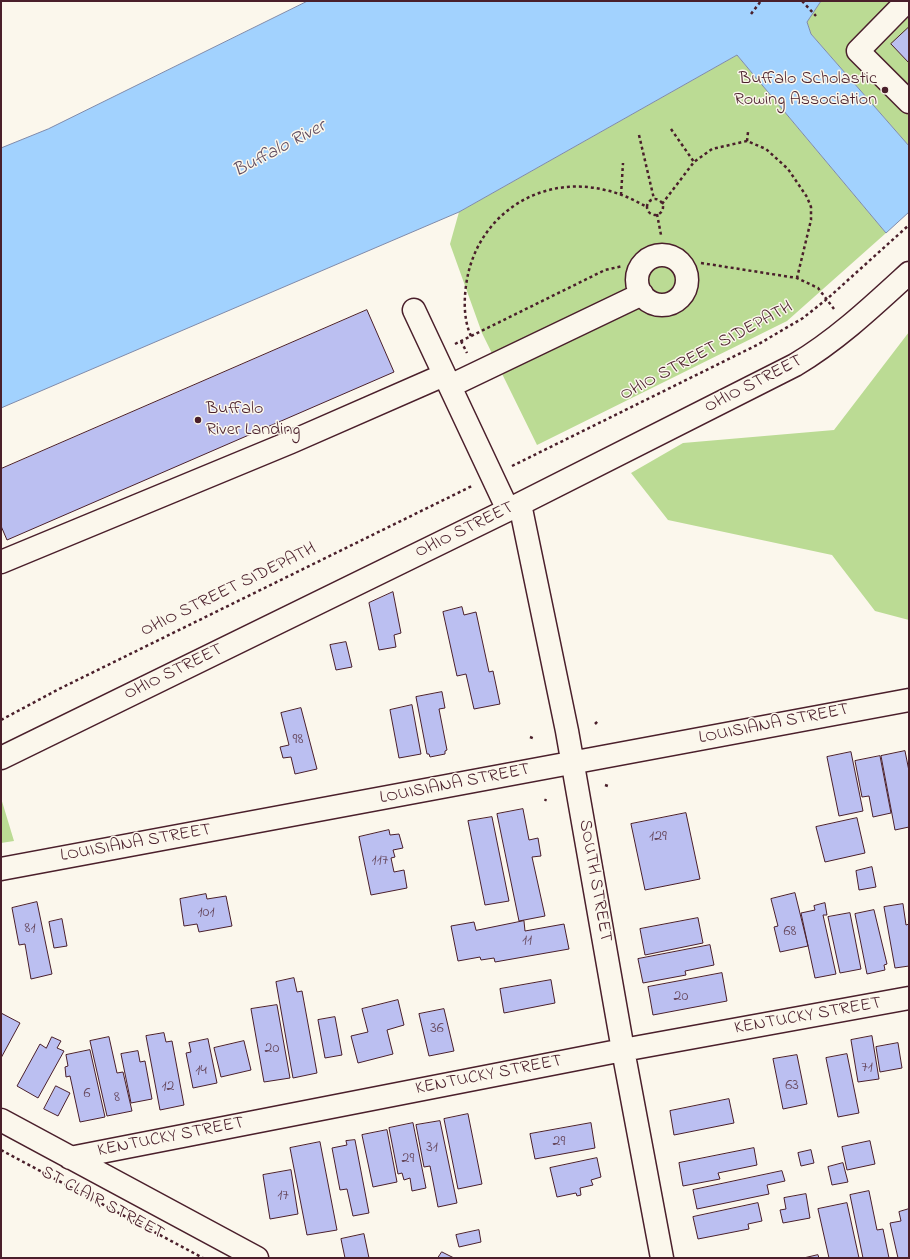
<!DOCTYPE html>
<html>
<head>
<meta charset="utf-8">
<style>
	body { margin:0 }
	#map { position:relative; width:910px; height:1259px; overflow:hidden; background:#fbf7ec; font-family:"Indie Flower",sans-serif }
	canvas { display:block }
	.frame { position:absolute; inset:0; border:2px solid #4a1f2b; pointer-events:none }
</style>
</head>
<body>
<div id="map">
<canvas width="910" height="1259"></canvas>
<div class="frame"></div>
</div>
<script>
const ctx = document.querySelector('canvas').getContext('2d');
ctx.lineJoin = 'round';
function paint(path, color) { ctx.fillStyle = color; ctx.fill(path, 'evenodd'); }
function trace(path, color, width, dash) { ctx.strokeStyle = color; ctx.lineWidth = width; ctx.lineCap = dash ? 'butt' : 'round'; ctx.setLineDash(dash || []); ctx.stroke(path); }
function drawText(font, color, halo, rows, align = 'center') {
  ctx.font = font + ' "Indie Flower",sans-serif'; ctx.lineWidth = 3; ctx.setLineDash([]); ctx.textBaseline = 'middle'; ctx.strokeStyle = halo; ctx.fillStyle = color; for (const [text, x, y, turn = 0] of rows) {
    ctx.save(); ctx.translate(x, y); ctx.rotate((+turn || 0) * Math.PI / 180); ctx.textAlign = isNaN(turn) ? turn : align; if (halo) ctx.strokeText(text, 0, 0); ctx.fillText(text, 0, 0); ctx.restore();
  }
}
paint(new Path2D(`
	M821,1h88v145l-98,-112 -4,-12z
	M737,55l149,178 -99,88 -250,124 -55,-112 -32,-89 9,-32z
	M909,332v288l-34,-9 -43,-56 -164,-35 -37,-47 52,-30 151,-13z
	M1,798l13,43 -13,2z`), '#bbdb94');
const water = new Path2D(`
	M308,1h513l-14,21 4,12 98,112v66l-23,21 -149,-178 -278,157 -458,196v-260l47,-19z`);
paint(water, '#a2d2fe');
trace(water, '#7f8aaa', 1);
const building = new Path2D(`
	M909,27v36l-18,-19z
	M367,310l27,62 -387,168 -6,-14v-57z
	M393,592l8,41 -7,2 2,12 -17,3 -10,-47z
	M462,607l2,8 12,-3 13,60 4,-1 7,33 -26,5 -8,-35 -9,2 -14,-64z
	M346,642l6,25 -16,3 -6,-25z
	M442,692l3,16 -6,1 8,41 -2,1v3l-15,3 -1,-3h-2l-11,-57z
	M412,705l9,49 -22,4 -9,-48z
	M301,708l16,61 -22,5 -4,-17 -8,1 -3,-11 9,-2 -8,-32z
	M905,751l4,20v56l-14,3 -14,-74z
	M851,752l12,59 -24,5 -12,-59z
	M880,756l11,57 -18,4 -4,-21 -7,1 -7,-36z
	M523,809l6,31 9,-2 3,18 -9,1 13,59 -26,5 -22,-107z
	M686,813l14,66 -55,11 -14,-66z
	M492,817l17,84 -24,4 -17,-84z
	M857,818l8,35 -40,9 -9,-35z
	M389,830l1,5 9,-1 4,14 -10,2 2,7 -4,1 3,14 10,-2 3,18 -36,7 -12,-58z
	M872,867l4,20 -17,3 -3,-19z
	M795,893l13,53 -28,6 -6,-25 4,-1 -7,-27z
	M206,894l1,5 19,-3 6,30 -33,6 -2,-8 -13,2 -4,-27z
	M37,902l15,72 -21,5 -6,-35 -6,1 -7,-37z
	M825,903l2,12h-4l13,59 -21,4 -14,-65 14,-3 -1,-4z
	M903,904l3,21 3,-1v42l-14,2 -11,-61z
	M874,910l13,54 -3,1 1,5 -18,4 -12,-60z
	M850,913l11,56 -21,4 -12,-56z
	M698,918l5,25 -58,12 -5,-26z
	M62,919l5,27 -13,2 -5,-26z
	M524,921l1,10 39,-7 5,25 -74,13 -1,-4 -13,2 -1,-3 -22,4 -7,-35 23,-4 2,8z
	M710,945l4,20 -29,6 1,4 -43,8 -5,-24z
	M722,973l5,28 -74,14 -5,-28z
	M294,978l3,14 5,-1 15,82 -24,5 -17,-96z
	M551,980l4,23 -51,10 -4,-24z
	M398,1000l6,25 -17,5 6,24 -35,9 -7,-27 17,-4 -6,-23z
	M277,1005l13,73 -26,4 -13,-73z
	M444,1009l10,42 -25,5 -10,-42z
	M1,1013l19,10 -19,35z
	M335,1017l7,38 -17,3 -7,-38z
	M164,1033l2,9 6,-1 12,64 -24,5 -14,-74z
	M872,1036l7,43 -21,3 -7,-42z
	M52,1037l9,4 -4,7 7,3 -26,47 -21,-12 23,-42 6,4z
	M109,1037l8,36 6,-1 9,39 -25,5 -17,-75z
	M208,1039l9,44 -24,5 -7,-35 5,-1 -2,-9z
	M244,1041l7,29 -30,7 -7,-29z
	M898,1043l4,25 -22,4 -4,-25z
	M90,1050l15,67 -25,5 -10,-46 -4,1 -1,-10 3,-1 -2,-11z
	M138,1051l2,11 5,-1 7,38 -21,4 -10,-49z
	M847,1054l12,59 -21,4 -12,-59z
	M797,1055l10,49 -24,5 -10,-50z
	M56,1086l14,7 -12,23 -14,-7z
	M729,1099l5,24 -60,12 -4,-24z
	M468,1114l14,70 -24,5 -14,-70z
	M440,1121l17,82 -19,4 -8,-41 -6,1 -8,-42z
	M413,1123l13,65 -14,3 -2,-13 -6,2 -2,-7 -4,1 -9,-46z
	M591,1123l4,25 -60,11 -5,-25z
	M387,1130l10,52 -24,5 -11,-52z
	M355,1140l14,73 -16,3 -6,-27 -7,1 -8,-42 15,-3 -1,-4z
	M870,1141l5,23 -28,6 -5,-23z
	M320,1142l17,88 -30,5 -17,-87z
	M754,1148l3,17 -39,8 2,6 -37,7 -4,-23z
	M811,1150l3,13 -13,3 -3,-13z
	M597,1158l4,19 -10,3 2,5 -13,3 1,7 -4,1 -1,-3 -19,4 -7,-29z
	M843,1163l5,19 -16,3 -4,-18z
	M291,1170l7,44 -28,5 -7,-44z
	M782,1171l3,10 -18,4 2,9 -72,15 -4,-19z
	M869,1191l8,39 6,-1 6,29h-26l-13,-63z
	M806,1194l4,24 -27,5 -3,-13 6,-1 -2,-11z
	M758,1203l4,18 -14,3 1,5 -51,10 -5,-22z
	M847,1203l12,55h-30l-11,-49z
	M909,1209v49h-11l-8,-35 11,-2 -2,-9z
	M479,1230l2,12 -22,5 -3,-12z
	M364,1234l5,24h-24l-4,-19z
	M442,1252l12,6h-16z
	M818,1255l1,3h-15z`);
paint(building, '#bbbff1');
trace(building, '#4a1f2b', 1);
const minor = new Path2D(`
	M907,1l-49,50 51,51
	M637 280a25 25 0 1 1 50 0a25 25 0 1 1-50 0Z
	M414,310l94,200
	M450,386l192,-92
	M520,504l47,227 56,319 39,208
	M1,562l290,-120 153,-67
	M1,758l519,-254 275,-139c42,-25 78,-59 114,-92
	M1,869l908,-169
	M1,1120l256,138
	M70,1158l553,-108 286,-52`);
trace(minor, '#4a1f2b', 25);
trace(new Path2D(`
	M802,1l14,15
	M751,14l10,-13
	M671,129l23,33
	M639,135l15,64
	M747,141l1,-9
	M621,195l2,-32
	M647 207a8 8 0 1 1 16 0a8 8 0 1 1-16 0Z
	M662,204l32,-42 18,-13 35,-8 19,8 22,20 19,28 4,10v13l-14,58
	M657,214l4,21
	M701,263l96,15 21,10 16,21
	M471,336c-9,-19 -7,-46 -2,-66 16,-60 75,-95 136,-80 15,3 29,10 42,17
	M461,341l6,12
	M455,344l150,-74 18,-4
	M512,466l245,-121 46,-27 24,-19 82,-74
	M1,720l58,-31 413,-203
	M595,724l3,-3
	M530,737l5,2
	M605,785l3,1
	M545,801l1,-2
	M1,1150l202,108`), '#4a1f2b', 2.5, [3, 3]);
trace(minor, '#fbf7ec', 22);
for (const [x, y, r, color] of [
	[885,90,4,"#4a1f2b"],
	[198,420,4,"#4a1f2b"]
]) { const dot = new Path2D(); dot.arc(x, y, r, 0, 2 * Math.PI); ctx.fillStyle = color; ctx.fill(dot); trace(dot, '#fbf7ec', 1.5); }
drawText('16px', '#66475c', null, [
	["98",298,740],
	["129",658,837],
	["117",380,861],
	["101",206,913],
	["81",30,929],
	["68",790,932],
	["11",527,941],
	["20",681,997],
	["36",437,1029],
	["20",272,1049],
	["71",867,1068],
	["14",201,1071],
	["63",792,1086],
	["12",168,1087],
	["6",87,1094],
	["8",117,1098],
	["29",559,1142],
	["31",432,1148],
	["29",408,1159],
	["17",283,1196]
]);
drawText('18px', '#4a1f2b', '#fbf7ec', [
	["Buffalo Scholastic",877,80],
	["Rowing Association",877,101],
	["Buffalo",206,410,"left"],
	["River Landing",206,431,"left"]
], 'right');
drawText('18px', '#4a1f2b', '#fbf7ec', [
	["OHIO STREET SIDEPATH",707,352,-28],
	["OHIO STREET",754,385,-27],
	["OHIO STREET",465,531,-26],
	["OHIO STREET SIDEPATH",229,591,-26],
	["OHIO STREET",174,673,-26],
	["LOUISIANA STREET",774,725,-11],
	["LOUISIANA STREET",455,785,-11],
	["LOUISIANA STREET",136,844,-10],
	["SOUTH STREET",594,881,80],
	["KENTUCKY STREET",808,1017,-10],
	["KENTUCKY STREET",489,1076,-11],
	["KENTUCKY STREET",171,1138,-11],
	["ST CLAIR STREET",102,1204,28]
]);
drawText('italic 19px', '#604c60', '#fbf7ec', [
	["Buffalo River",280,150,-28]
]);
</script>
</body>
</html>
